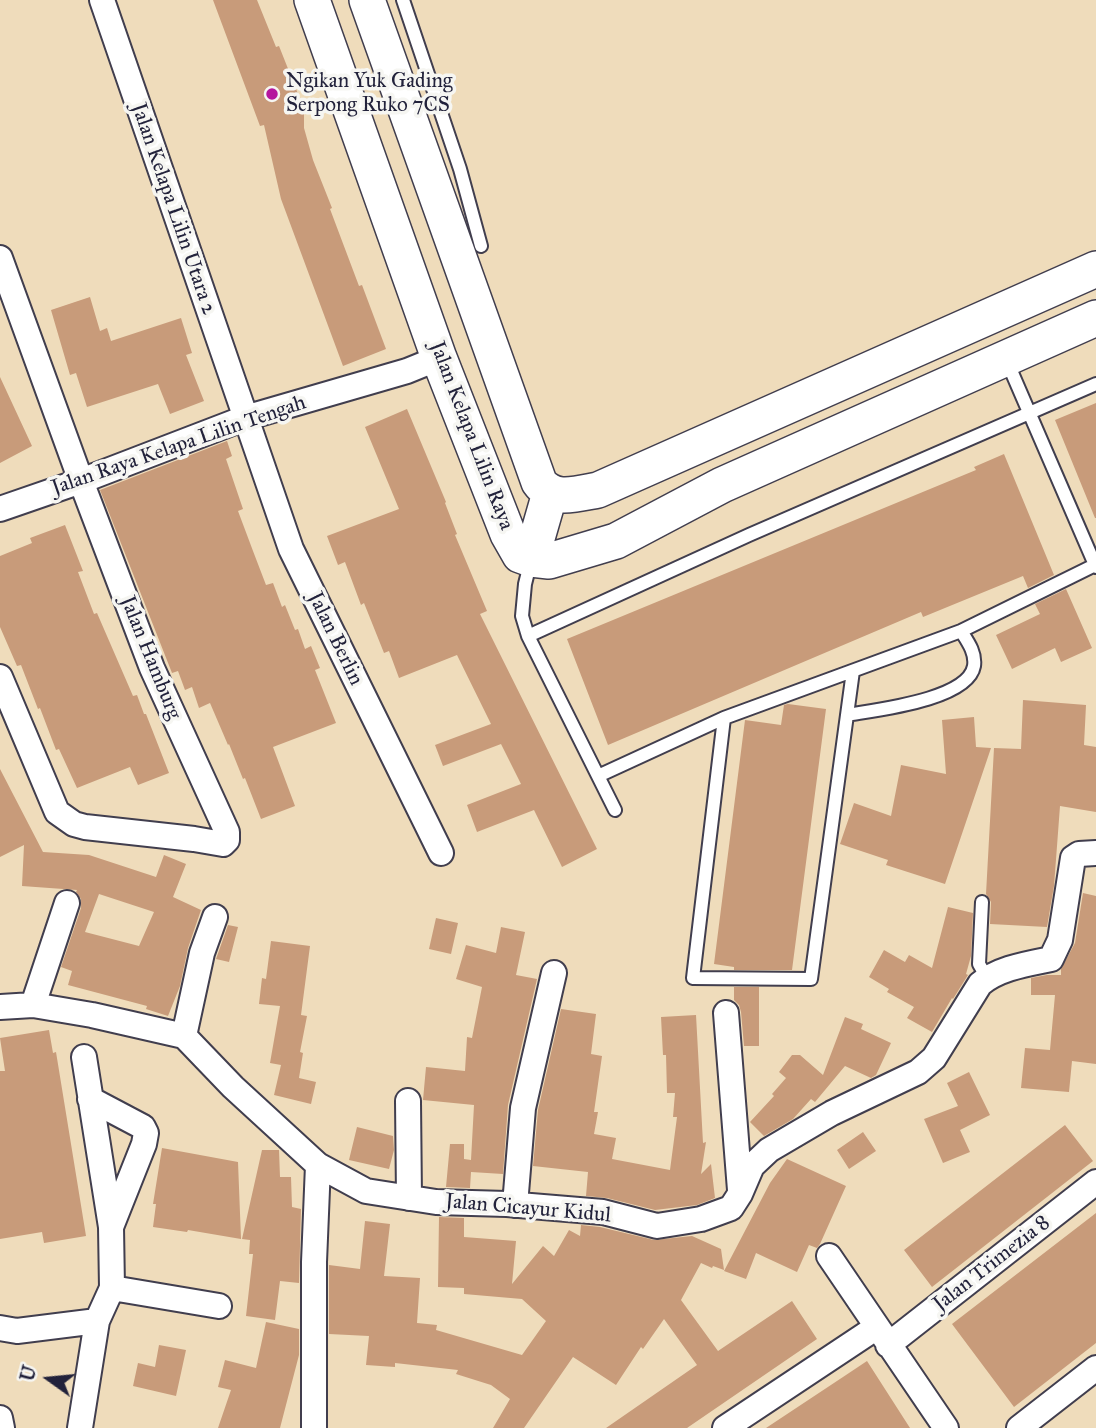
<!DOCTYPE html>
<html>
<head>
<meta charset="utf-8">
<style>
	body { margin:0 }
	#map { position:relative; width:1096px; height:1428px; overflow:hidden; background:#efdcbb; font-family:"IM FELL Great Primer",serif }
	canvas { display:block }
	.north { position:absolute; left:14px; top:1344px; width:70px; height:70px; -webkit-text-stroke:5px #f6f6f2; paint-order:stroke; rotate:285deg; font-size:19px; font-weight:700; line-height:28px; text-align:center; color:#22223b }
	.north::after { content:''; display:block; margin:auto; width:24px; height:32px; background:#22223b; clip-path:polygon(50% 0,100% 100%,50% 72%,0 100%) }
</style>
</head>
<body>
<div id="map">
<canvas width="1096" height="1428"></canvas>
<div class="north">U</div>
</div>
<script>
const ctx = document.querySelector('canvas').getContext('2d');
ctx.lineJoin = 'round';
function paint(path, color) { ctx.fillStyle = color; ctx.fill(path, 'evenodd'); }
function trace(path, color, width, dash) { ctx.strokeStyle = color; ctx.lineWidth = width; ctx.lineCap = dash ? 'butt' : 'round'; ctx.setLineDash(dash || []); ctx.stroke(path); }
function drawText(font, color, halo, rows, align = 'center') {
  ctx.font = font + ' "IM FELL Great Primer",serif'; ctx.lineWidth = 7; ctx.setLineDash([]); ctx.textBaseline = 'middle'; ctx.strokeStyle = halo; ctx.fillStyle = color; for (const [text, x, y, turn = 0] of rows) {
    ctx.save(); ctx.translate(x, y); ctx.rotate((+turn || 0) * Math.PI / 180); ctx.textAlign = isNaN(turn) ? turn : align; if (halo) ctx.strokeText(text, 0, 0); ctx.fillText(text, 0, 0); ctx.restore();
  }
}
paint(new Path2D(`
	M213,0h44l19,47 3,-1 25,63v19l9,32 19,48 -2,1 29,77 3,-1 24,64 -43,17 -62,-167 -17,-74 -4,1z
	M90,297l10,34 7,-3 4,13 70,-23 11,35 -6,2 18,46 -34,13 -12,-30 -71,23 -11,-34 -6,2 -19,-65z
	M0,377l32,69 -32,17z
	M1096,403v115h-1l-40,-98z
	M407,409l39,93 -1,1 12,31 -2,1 32,76 -7,3 117,235 -35,18 -28,-57 -57,22 -10,-27 54,-21 -20,-40 -58,22 -8,-21 56,-21 -34,-69 -58,23 -10,-27 -5,2 -20,-50 -3,2 -16,-43 -7,3 -11,-29 72,-27 -34,-82z
	M227,441l5,15 -6,3 17,50 -5,2 15,40 13,34 7,-2 9,24 3,-2 10,25 3,-1 7,20 6,-3 9,22 -5,2 21,53 -63,24 22,59 -34,13 -16,-41 -2,1 -14,-35 -1,1 -18,-42 -11,5 -7,-21 -7,3 -7,-19 -6,2 -72,-183z
	M1004,454l50,121 -26,13 -5,-12 -100,41 -2,-5 -313,133 -41,-106 409,-169 -2,-3z
	M65,525l18,46 -5,1 16,42 3,-1 36,83 4,-1 7,19h2l23,59 -31,12 -8,-18 -53,21 -18,-39 -3,1 -16,-42 -2,1 -17,-44 -4,1 -17,-39v-71l32,-13 -2,-5z
	M1066,589l26,59 -31,14 -6,-14 -43,21 -16,-34 44,-21 -5,-10z
	M1023,700l63,5 -2,40 12,2v65l-36,-6 -6,80 -7,41 -57,-3 1,-22 -5,-8 8,-146 27,1z
	M788,704l38,5 -34,261h-58v-3l-20,-3 31,-244 36,5 3,-20z
	M974,717l2,30 15,1 -46,136 -59,-19 2,-5 -48,-16 14,-41 37,13 10,-51 45,9 -4,-54z
	M0,769l43,83 46,3 67,22 8,-22 22,9 -13,33 28,13 -13,38 -8,38 -12,30 -22,-7 1,-3 -79,-21 4,-14 -11,-4 20,-59v-9l-5,-7 1,-2 -55,-4 2,-41 -24,12zM99,894l55,18 -15,34 -54,-14z
	M1083,893l13,3v168l-24,-3 -3,31 -48,-4 4,-40 25,2 5,-55h-24v-17l16,-3h14v-6l14,-26z
	M948,907l25,6 -2,43 -5,18 2,1 -15,24 -1,-1 -20,34 -25,-14 7,-11 -27,-15 2,-3 -20,-12 15,-27 21,12 4,-7 23,13z
	M436,918l22,5 -7,31 -22,-5z
	M228,925l10,2 -9,35 -13,-3z
	M501,927l24,5 -9,43 21,4 -29,126 -5,69 -32,-2 -1,16 -24,-1 4,-43h14v15l7,1 3,-55 -51,-5 3,-33 39,4 2,-34 5,1 10,-51 -26,-8 10,-34 30,8z
	M271,941l39,5 -9,69 6,1 -7,36 3,1 -4,25 17,4 -5,22 -37,-9 7,-30 -11,-2 10,-57 -21,-2 3,-26 4,1z
	M734,987h25v59h-15l-3,-34 -2,-7 -5,-5z
	M561,1009l35,5 -5,40 11,2 -8,56h4l-4,22 22,4 -4,21 58,11 7,-53h-4l2,-24h-8l-1,-38h-3l-2,-38 35,-2 7,128 3,-1 -5,32 10,-10 4,34 -18,7 -42,5 -48,-12 -21,-2 2,-24 -55,-6 5,-56z
	M845,1017l18,7 -2,5 30,14 -15,32 -5,3 -26,-12 -30,36 -4,-3 -18,20 -29,17 -14,-14 24,-26 -2,-2 14,-16 -7,-6 13,-17h8l23,20z
	M49,1030l4,23 3,-1 30,184 -42,7 -2,-11 -42,7v-168h5l-5,-33z
	M969,1072l21,43 -30,15 10,22 -27,11 -19,-44 34,-13 -11,-23z
	M1065,1125l28,36 -161,126 -28,-37z
	M357,1127l36,9 1,14 -5,19 -40,-9z
	M863,1132l13,19 -27,18 -12,-19z
	M162,1148l76,14 3,77 -53,-9 -1,2 -34,-5 3,-23h-3z
	M262,1150h17l1,27h11l1,30 9,2 -2,74 -19,-2 -5,39 -29,-4 7,-62h-4l1,-14 -8,-1z
	M787,1159l59,27 -26,58 -3,4 -8,-3 -12,27 -41,-19 -10,26 -22,-8 46,-88z
	M1096,1213v130l-82,64 -62,-83z
	M439,1217l25,1v19l52,4 -4,43 31,-38 11,10 15,-26 11,6 1,-11 19,2 54,13 38,-4 29,13 3,21 -11,-4 -1,2 -11,-5 -20,37 37,51 74,-50 25,38 -130,89h-81l91,-63 -33,-46 -21,30 -2,-2 -25,38 -43,-28 -49,71h-31l17,-29 -19,-14 -35,-11 2,-4 -63,-7v4l-29,-2 3,-29 -40,-2v-69l31,4 5,-48 25,3 -6,52 36,2 -3,45 20,2 -1,5 86,25 24,-34 -24,-22 -58,-5v-6l-26,-1z
	M266,1322l33,7v26l-19,73h-62l13,-38 -13,-3 7,-27 31,8z
	M159,1345l27,5 -10,46 -43,-10 5,-23 17,4z
	M867,1361l43,67h-144l77,-51z`), '#c89b7a');
const lane = new Path2D(`
	M403,0l57,169 21,77
	M1006,359l90,208
	M531,560l-6,24 -3,32 6,20 87,174
	M528,636l221,-101 347,-151
	M847,715c28,-5 121,-15 127,-49 2,-13 -6,-24 -13,-35
	M724,718l-31,260 118,1 42,-308
	M598,776l126,-58 237,-87 134,-66
	M982,902l-3,62 8,14`);
const street = new Path2D(`
	M102,0l189,549 150,304
	M0,258l81,223 71,187 75,164v8l-4,4 -29,-5 -109,-12 -11,-3 -17,-12 -57,-135
	M0,509l81,-28 164,-63 162,-47 32,-13
	M33,1005l34,-102
	M0,1007l33,-2 59,10 92,21 49,51 85,78 48,26 70,11 71,2 96,8 54,14 44,-7 30,-11 9,-14 12,-28 17,-16 63,-37 86,-41 16,-14 46,-74c19,-16 47,-20 71,-25l9,-19 13,-82 6,-4 17,-1
	M726,1013l14,177
	M184,1036l18,-83 13,-36
	M90,1099l53,28 3,6 -2,11 -33,83
	M408,1101l1,97
	M515,1205l8,-97 31,-135
	M829,1256l117,172
	M112,1288l107,18
	M0,1328l17,3 80,-10
	M888,1345l208,-163
	M0,1418l2,10
	M80,1428l17,-107 15,-33 -1,-61 -27,-170
	M314,1428v-166l4,-97
	M725,1428l152,-101
	M1019,1428l77,-60`);
const secondary = new Path2D(`
	M312,0l127,358 69,176 12,21 11,4 18,2 67,-20 106,-56 374,-167
	M367,0l172,482c14,20 37,12 59,8l498,-221
	M531,559l19,-66`);
trace(lane, '#413e4e', 16);
trace(street, '#413e4e', 28);
trace(secondary, '#413e4e', 38);
trace(lane, '#fff', 12);
trace(street, '#fff', 24);
trace(secondary, '#fff', 35);
for (const [x, y, r, color] of [
	[272,94,7,"#b5179e"]
]) { const dot = new Path2D(); dot.arc(x, y, r, 0, 2 * Math.PI); ctx.fillStyle = color; ctx.fill(dot); trace(dot, '#f6f6f2', 2.5); }
drawText('21px', '#22223b', '#f6f6f2', [
	["Ngikan Yuk Gading",286,82],
	["Serpong Ruko 7CS",286,106]
], 'left');
drawText('21px', '#22223b', '#f6f6f2', [
	["Jalan Kelapa Lilin Utara 2",173,209,71],
	["Jalan Kelapa Lilin Raya",471,436,69],
	["Jalan Raya Kelapa Lilin Tengah",179,446,-19],
	["Jalan Berlin",335,639,64],
	["Jalan Hamburg",150,658,68],
	["Jalan Cicayur Kidul",528,1209,5],
	["Jalan Trimezia 8",992,1264,-38]
]);
</script>
</body>
</html>
